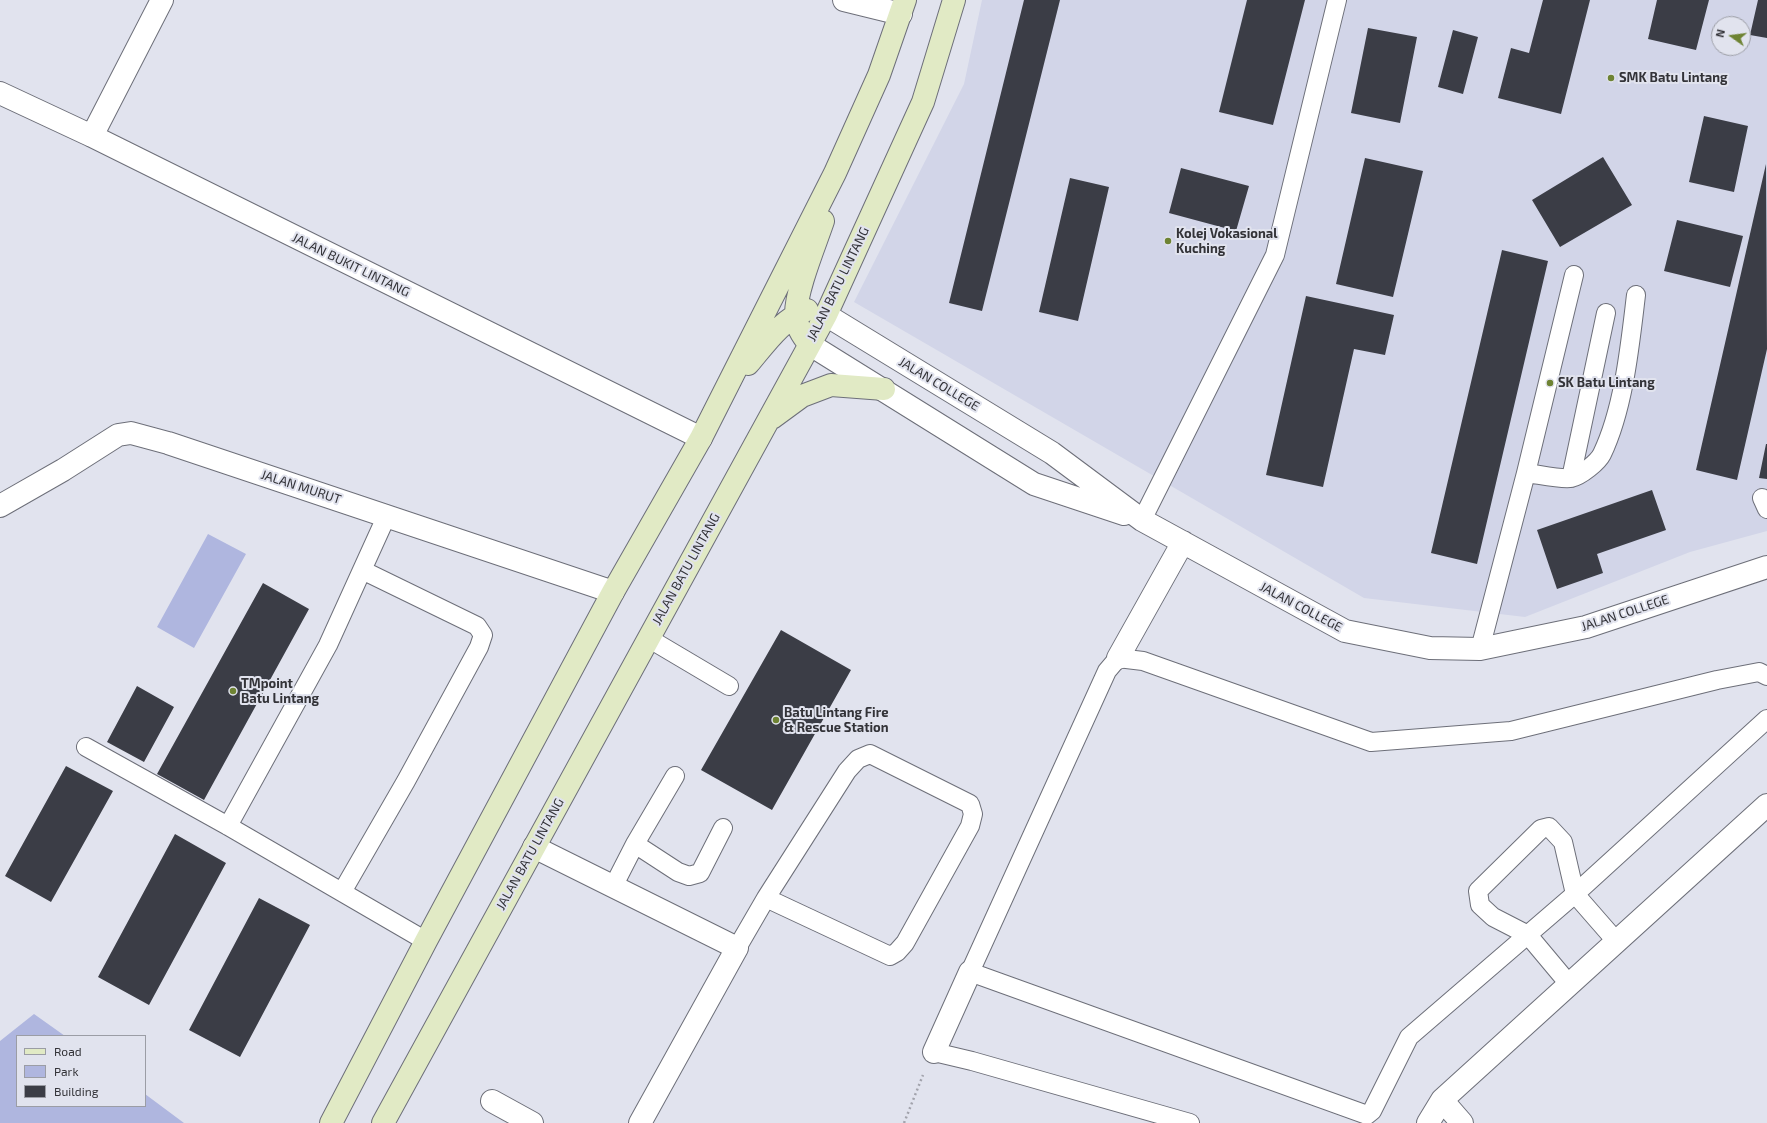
<!DOCTYPE html>
<html>
<head>
<meta charset="utf-8">
<style>
	body { margin:0 }
	#map { position:relative; width:1767px; height:1123px; overflow:hidden; background:#e1e3ee; font-family:"Exo 2",sans-serif }
	canvas { display:block }
	.legend { position:absolute; left:16px; top:1035px; width:130px; height:72px; box-sizing:border-box; background:#e1e3ee; border:1px solid #9b9da5; margin:0; padding:5px 7px; list-style:none; font-size:12px; color:#333338 }
	.legend li { display:flex; align-items:center; gap:8px; height:20px }
	.legend b { width:20px; border:1px solid #9b9da5 }
	.north { position:absolute; left:1711px; top:16px; width:40px; height:40px; box-sizing:border-box; background:#e1e3ee; border:1px solid #9b9da5; border-radius:50%; rotate:284deg; font-size:11px; font-weight:700; line-height:16px; text-align:center; color:#333338 }
	.north::after { content:''; display:block; margin:auto; width:14px; height:18px; background:#6e8333; clip-path:polygon(50% 0,100% 100%,50% 72%,0 100%) }
</style>
</head>
<body>
<div id="map">
<canvas width="1767" height="1123"></canvas>
<ul class="legend">
<li><b style="height:5px;background:#e1eac5"></b>Road</li>
<li><b style="height:11px;background:#afb6df"></b>Park</li>
<li><b style="height:11px;background:#3b3d46"></b>Building</li>
</ul>
<div class="north">N</div>
</div>
<script>
const ctx = document.querySelector('canvas').getContext('2d');
ctx.lineJoin = 'round';
function paint(path, color) { ctx.fillStyle = color; ctx.fill(path, 'evenodd'); }
function trace(path, color, width, dash) { ctx.strokeStyle = color; ctx.lineWidth = width; ctx.lineCap = dash ? 'butt' : 'round'; ctx.setLineDash(dash || []); ctx.stroke(path); }
function drawText(font, color, halo, rows, align = 'center') {
  ctx.font = font + ' "Exo 2",sans-serif'; ctx.lineWidth = 4; ctx.setLineDash([]); ctx.textBaseline = 'middle'; ctx.strokeStyle = halo; ctx.fillStyle = color; for (const [text, x, y, turn = 0] of rows) {
    ctx.save(); ctx.translate(x, y); ctx.rotate((+turn || 0) * Math.PI / 180); ctx.textAlign = isNaN(turn) ? turn : align; if (halo) ctx.strokeText(text, 0, 0); ctx.fillText(text, 0, 0); ctx.restore();
  }
}
paint(new Path2D(`
	M982,0h785v531l-77,21 -165,65 -161,-19 -510,-296 110,-218zM1719,24h24v24h-24z`), '#d2d5e8');
paint(new Path2D(`
	M208,534l38,20 -52,94 -37,-21z
	M34,1014l31,22h-48v70h128v-12l39,29h-184v-82z`), '#afb6df');
paint(new Path2D(`
	M1024,0h36l-78,311 -33,-8z
	M1247,0h58l-32,125 -54,-13z
	M1543,0h47l-29,114 -63,-16 13,-50 18,5z
	M1657,0h52l-13,50 -48,-11z
	M1758,0h9v38l-17,-3z
	M1368,28l49,9 -17,86 -49,-10z
	M1453,30l25,7 -15,57 -25,-7z
	M1704,116l44,10 -14,66 -45,-10z
	M1603,157l29,48 -72,42 -28,-47z
	M1365,158l58,13 -30,126 -57,-13z
	M1766,164l1,185 -30,131 -41,-10z
	M1181,168l68,18 -13,45 -67,-18z
	M1070,178l39,9 -31,134 -39,-9z
	M1677,220l66,16 -13,51 -66,-16z
	M1502,250l46,11 -71,303 -46,-11z
	M1306,296l88,19 -9,40 -31,-6 -31,138 -57,-12z
	M1766,444h1v35l-8,-1z
	M1652,490l14,40 -69,24 6,19 -46,16 -20,-59z
	M263,583l46,26 -105,191 -47,-26z
	M781,630l70,40 -79,140 -71,-40z
	M137,686l37,21 -30,55 -37,-20z
	M66,766l47,25 -62,111 -46,-26z
	M175,834l51,29 -77,142 -51,-28z
	M259,898l51,27 -70,132 -51,-27z`), '#3b3d46');
const service = new Path2D(`
	M1526,473c10,1 36,7 45,5 10,-2 27,-16 31,-24 22,-46 28,-109 34,-159
	M1571,478l35,-165
	M1762,498l5,11
	M1142,520l133,-265 62,-255
	M648,638l81,48
	M1480,649l46,-176 48,-198
	M1767,676l-8,-4 -42,8 -206,51 -140,11 -228,-81 -25,-3 -11,13 -137,301 397,143 5,-4 37,-74 166,-143 192,-175
	M86,747l142,79 198,115
	M228,826l100,-181 59,-130
	M635,844l43,28 11,4 11,-3 23,-45
	M613,887l22,-43 40,-68
	M342,892l64,-111 73,-134 4,-12 -6,-9 -115,-56
	M737,948l29,-50 81,-127 11,-12 12,-5 100,50 3,10 -3,12 -65,117 -8,9 -7,4 -124,-58
	M1569,984l-41,-49 -35,-18 -13,-12 -2,-14 63,-62 8,-2 14,15 12,52 41,47
	M934,1052l38,9 218,62`);
const minor = new Path2D(`
	M844,0l57,14
	M0,93l92,43 609,302
	M92,136l70,-136
	M826,315l226,138 90,67 203,111 85,17 50,1 106,-22 181,-60
	M809,344l225,140 90,30
	M0,506l63,-36 55,-35 13,-2 37,10 445,149
	M1118,658l65,-116
	M534,847l203,101 -97,175
	M934,1052l36,-80
	M1442,1100l20,23
	M492,1101l40,22
	M1428,1123l14,-23 325,-295`);
const secondary = new Path2D(`
	M809,344c-7,-9 -13,-18 -13,-30 0,-24 19,-69 27,-93
	M748,364c17,-20 34,-45 59,-54
	M772,418l30,-22 29,-11 53,4
	M331,1123l95,-182 187,-349 88,-154 134,-265 44,-98 26,-75
	M383,1123l443,-808 97,-213 31,-102`);
trace(service, '#6d6f79', 20);
trace(minor, '#6d6f79', 24);
trace(secondary, '#6d6f79', 24);
trace(new Path2D(`
	M904,1123l19,-48`), '#a2a3ac', 2.5, [2, 3]);
trace(service, '#fff', 18);
trace(minor, '#fff', 22);
trace(secondary, '#e1eac5', 22);
for (const [x, y, r, color] of [
	[1611,78,4,"#6e8333"],
	[1168,241,4,"#6e8333"],
	[1550,383,4,"#6e8333"],
	[233,691,4,"#6e8333"],
	[776,720,4,"#6e8333"]
]) { const dot = new Path2D(); dot.arc(x, y, r, 0, 2 * Math.PI); ctx.fillStyle = color; ctx.fill(dot); trace(dot, '#e1e3ee', 1.5); }
drawText('bold 13px', '#333338', '#e1e3ee', [
	["SMK Batu Lintang",1619,78],
	["Kolej Vokasional",1176,234],
	["Kuching",1176,249],
	["SK Batu Lintang",1558,383],
	["TMpoint",241,684],
	["Batu Lintang",241,699],
	["Batu Lintang Fire",784,713],
	["& Rescue Station",784,728]
], 'left');
drawText('13px', '#333338', '#e1e3ee', [
	["JALAN BUKIT LINTANG",351,265,26],
	["JALAN BATU LINTANG",838,284,-64],
	["JALAN COLLEGE",939,384,31],
	["JALAN MURUT",301,487,18],
	["JALAN BATU LINTANG",686,569,-61],
	["JALAN COLLEGE",1301,607,28],
	["JALAN COLLEGE",1625,613,-18],
	["JALAN BATU LINTANG",530,854,-61]
]);
</script>
</body>
</html>
